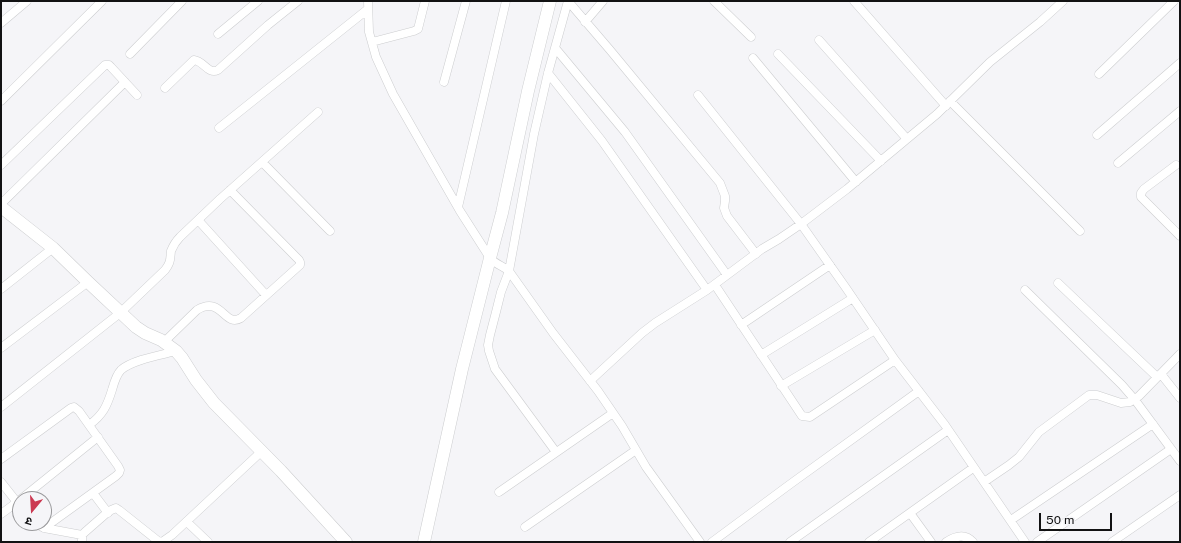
<!DOCTYPE html>
<html>
<head>
<meta charset="utf-8">
<style>
	body { margin:0 }
	#map { position:relative; width:1181px; height:543px; overflow:hidden; background:#f5f5f8; font-family:"Public Sans","Noto Sans Devanagari",sans-serif }
	canvas { display:block }
	.frame { position:absolute; inset:0; border:2px solid #121213; pointer-events:none }
	.north { position:absolute; left:12px; top:491px; width:40px; height:40px; box-sizing:border-box; background:#f5f5f8; border:1px solid #9a9a9c; border-radius:50%; rotate:198deg; font-size:11px; font-weight:700; line-height:16px; text-align:center; color:#121213 }
	.north::after { content:''; display:block; margin:auto; width:14px; height:18px; background:#cb3a52; clip-path:polygon(50% 0,100% 100%,50% 72%,0 100%) }
	.scale { position:absolute; left:1039px; top:513px; width:73px; height:18px; box-sizing:border-box; border:2px solid #121213; border-top:0; padding-left:5px; font-size:12px; line-height:14px; white-space:nowrap; color:#121213; -webkit-text-stroke:3px #f5f5f8; paint-order:stroke }
</style>
</head>
<body>
<div id="map">
<canvas width="1181" height="543"></canvas>
<div class="frame"></div>
<div class="north">उ</div>
<div class="scale">50 m</div>
</div>
<script>
const ctx = document.querySelector('canvas').getContext('2d');
ctx.lineJoin = 'round';
function trace(path, color, width, dash) { ctx.strokeStyle = color; ctx.lineWidth = width; ctx.lineCap = dash ? 'butt' : 'round'; ctx.setLineDash(dash || []); ctx.stroke(path); }
const street = new Path2D(`
	M368,1l1,31 7,25 17,37 67,117 30,47c5,6 13,8 19,13l44,62 45,58 24,35 24,41 54,75
	M568,1l42,49 110,133 5,13v5l-1,7 3,8 29,38
	M714,1l37,36
	M854,1l92,105
	M585,22l18,-21
	M1,23l26,-22
	M218,34l40,-33
	M819,40l88,99
	M372,42l42,-11 4,-2 7,-28
	M556,49l69,83 102,143
	M130,54l52,-53
	M778,54l103,107
	M753,58l103,124
	M548,73l54,68 105,149
	M1099,74l75,-73
	M444,82l22,-81
	M165,88l29,-28c10,1 14,15 24,10l50,-45 30,-24
	M698,95l103,129 45,64 49,72 50,65 80,117
	M1,101l101,-100
	M950,101l130,130
	M219,128l149,-119
	M1097,135l83,-72
	M262,162l68,69
	M1118,163l62,-52
	M1,165l104,-100h4l2,2 26,28
	M1176,165l-32,24 -3,4v4l39,39
	M1,204l124,-122
	M458,207l48,-206
	M198,220l68,75
	M1058,283l99,94
	M715,285l87,131 8,1 85,-57
	M1,289l52,-41
	M1025,290l97,95 13,15 45,61
	M741,325l89,-60
	M164,342l33,-32c25,-15 27,18 44,8l59,-53v-3l-1,-2 -69,-70
	M1,348l87,-66
	M761,355l92,-57
	M1161,374l19,24
	M590,381l52,-48 13,-10 52,-33 55,-41 17,-10 22,-15 46,-35 90,-75 53,-52 50,-40 23,-21
	M781,386l94,-56
	M1,407l119,-94 45,-43c6,-8 5,-10 6,-19 2,-5 5,-10 9,-14l40,-38 98,-87
	M89,425c14,-10 18,-19 23,-35 2,-7 4,-15 9,-20 11,-10 40,-15 55,-19
	M556,452l-61,-83 -6,-18 -1,-6 2,-10 6,-23 5,-20 8,-21 25,-137 14,-61 20,-72
	M1,459l70,-51 3,-1 5,4 39,55 2,4 -1,3 -3,3 -72,52
	M1,482l19,24
	M984,482l25,-17 10,-8 20,-25 46,-34 4,-3h8l24,8 9,-1 9,-6 41,-42
	M499,492l114,-79
	M93,493l15,20
	M21,499l77,-62
	M910,513l21,29
	M1,514l19,-14
	M1011,520l142,-96
	M187,522l21,20
	M35,523l9,5 38,7
	M525,527l111,-77
	M82,542v-7l3,-3 24,-21 7,-3 3,2 39,31 4,1 10,-7 90,-84
	M712,542l77,-57 130,-94
	M790,542l158,-112
	M869,542l104,-74
	M946,542c9,-6 19,-9 27,0
	M1037,542l134,-93
	M1112,542l68,-47`);
const secondary = new Path2D(`
	M1,207l52,41 35,34 48,45 9,6 16,7 15,11 6,7 14,22 18,23 67,68 65,71
	M424,542l38,-173 28,-111 12,-45 26,-122 22,-90`);
trace(street, '#cccdcf', 9);
trace(secondary, '#cccdcf', 13);
trace(street, '#fff', 8);
trace(secondary, '#fff', 12);
</script>
</body>
</html>
